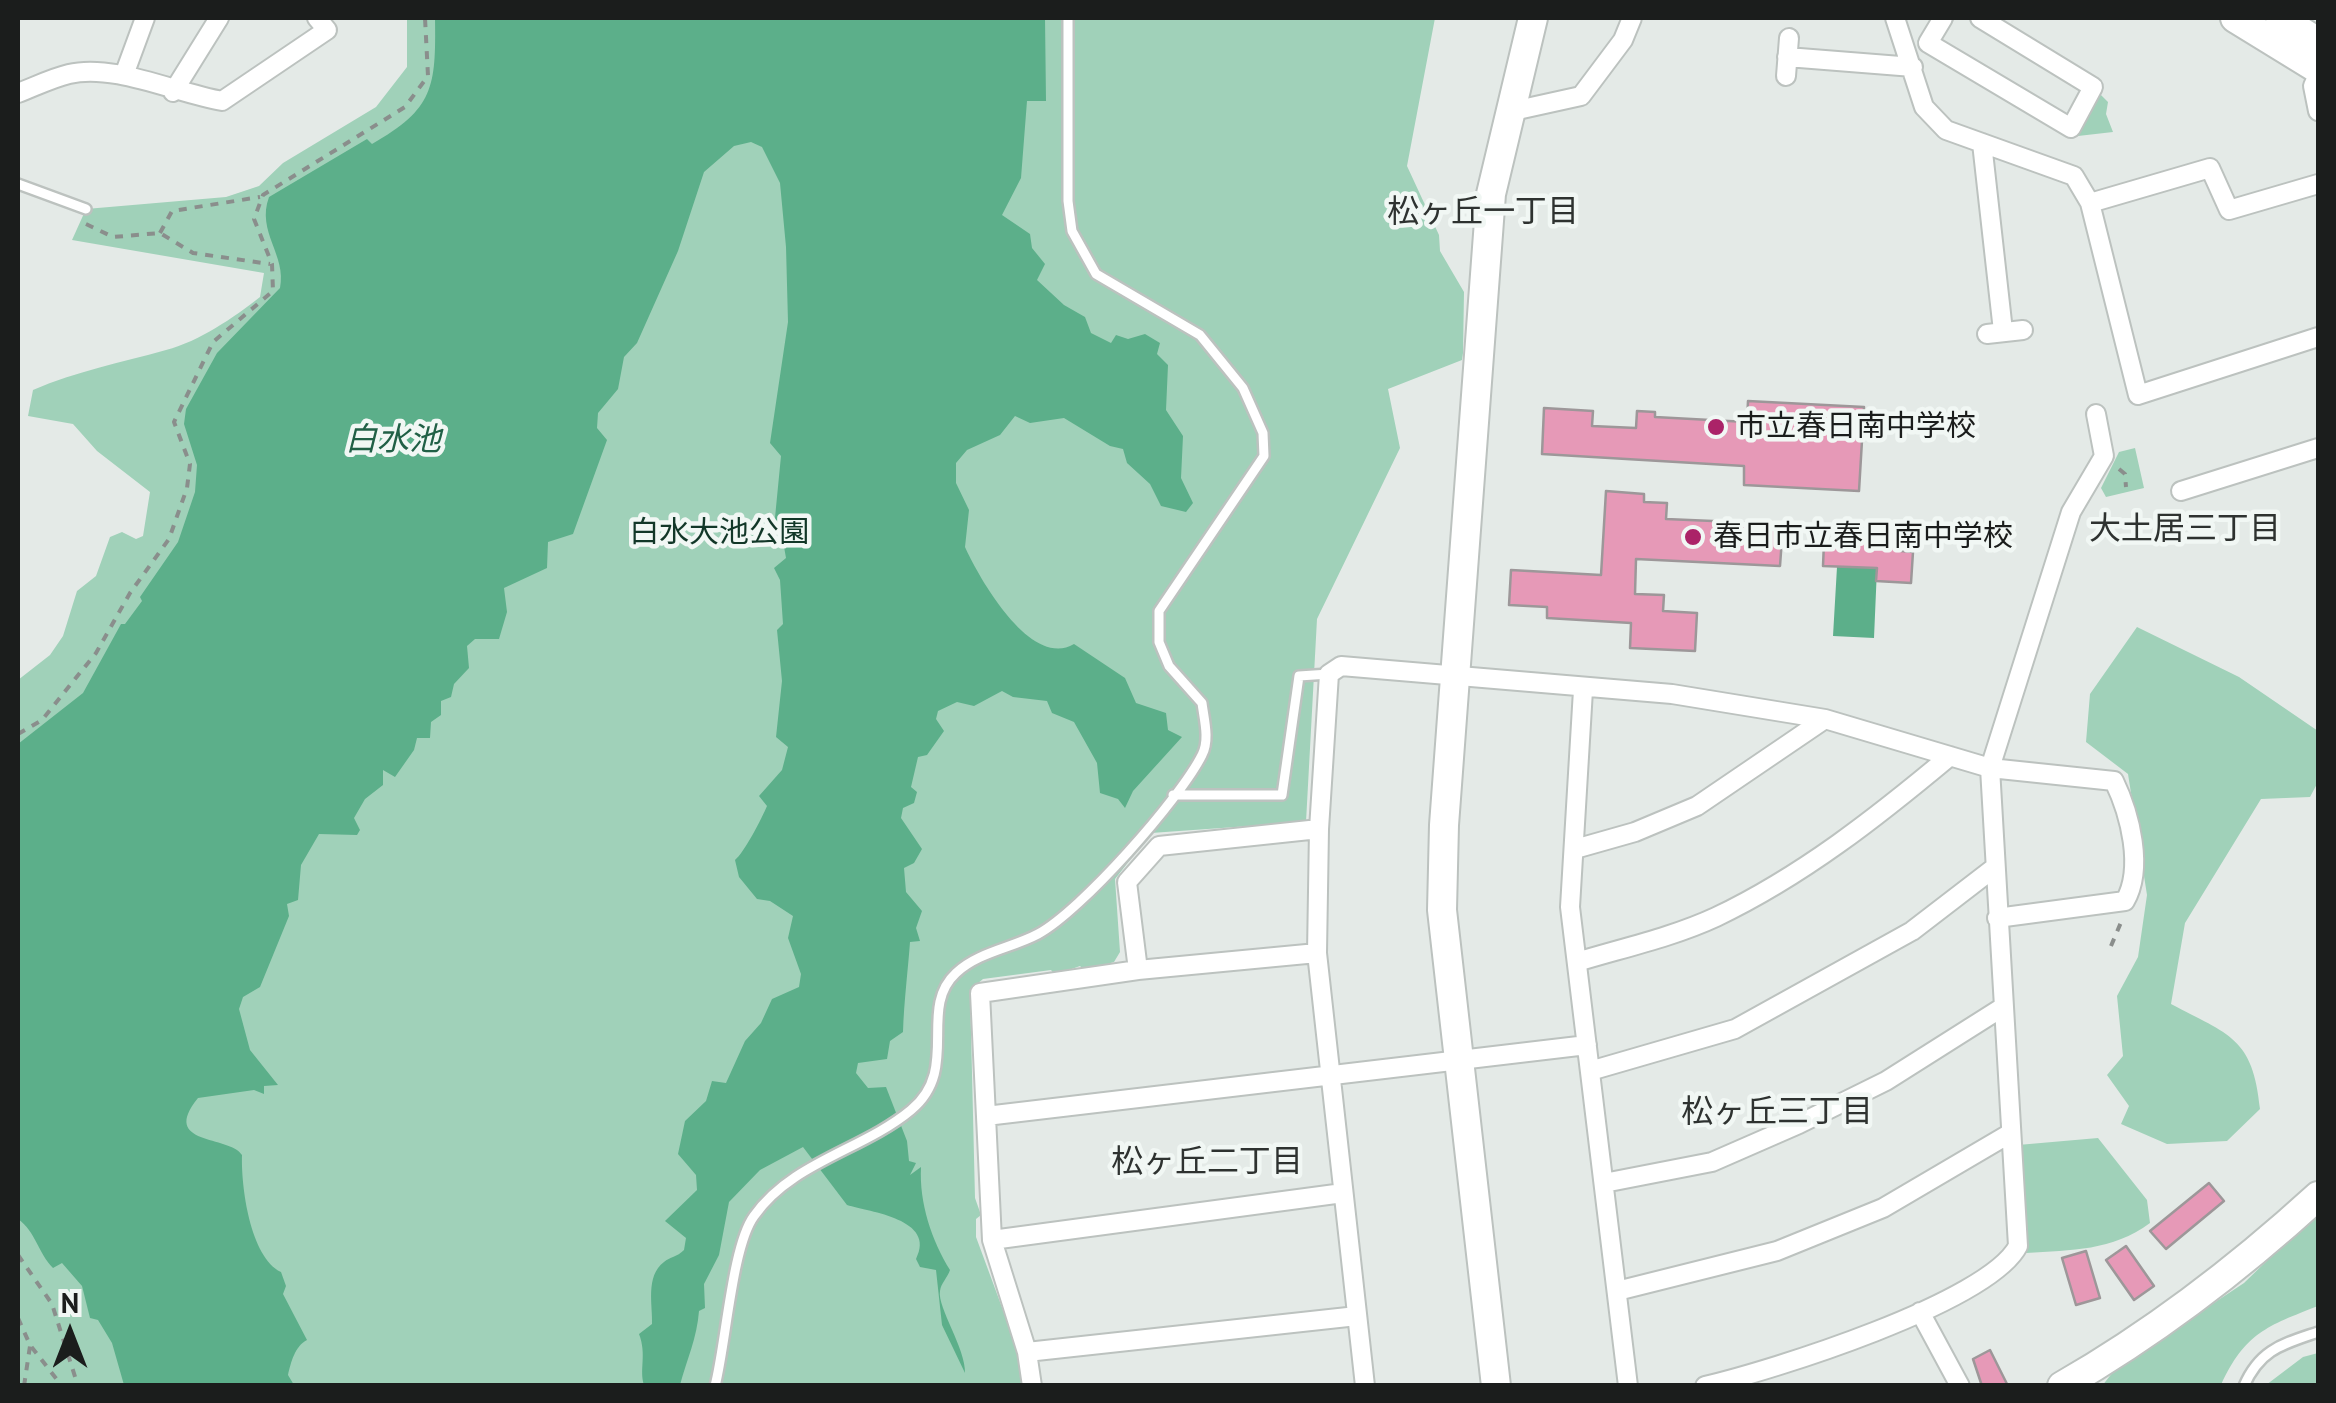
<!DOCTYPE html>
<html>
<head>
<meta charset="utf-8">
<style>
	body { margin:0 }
	#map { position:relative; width:2336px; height:1403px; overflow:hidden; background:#e4eae7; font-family:"PT Sans",sans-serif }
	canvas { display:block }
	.frame { position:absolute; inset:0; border:20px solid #1b1d1c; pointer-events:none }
	.north { position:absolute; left:20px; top:1283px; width:100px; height:100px; -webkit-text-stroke:8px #f1f7f4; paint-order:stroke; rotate:0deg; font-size:28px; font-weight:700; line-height:40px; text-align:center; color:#1b1d1c }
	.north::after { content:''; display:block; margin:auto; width:35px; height:45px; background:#1b1d1c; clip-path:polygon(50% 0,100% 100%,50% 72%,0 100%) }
</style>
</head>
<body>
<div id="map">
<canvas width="2336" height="1403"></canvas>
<div class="frame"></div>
<div class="north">N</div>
</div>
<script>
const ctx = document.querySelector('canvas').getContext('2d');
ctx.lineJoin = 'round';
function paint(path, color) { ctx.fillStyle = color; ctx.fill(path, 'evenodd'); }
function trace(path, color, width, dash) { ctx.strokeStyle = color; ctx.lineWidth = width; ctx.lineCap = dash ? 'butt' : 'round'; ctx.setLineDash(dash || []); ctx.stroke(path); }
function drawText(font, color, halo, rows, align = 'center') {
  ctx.font = font + ' "PT Sans","Noto Sans JP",sans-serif'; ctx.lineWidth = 9; ctx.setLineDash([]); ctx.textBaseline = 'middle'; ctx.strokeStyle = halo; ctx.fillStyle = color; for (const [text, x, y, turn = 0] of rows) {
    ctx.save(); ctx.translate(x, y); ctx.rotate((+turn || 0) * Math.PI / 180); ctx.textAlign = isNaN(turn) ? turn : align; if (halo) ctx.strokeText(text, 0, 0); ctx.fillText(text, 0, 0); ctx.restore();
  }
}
paint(new Path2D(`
	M407,18h1028l-28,148 32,69 1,16 24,41 -1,61 -1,7 -74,29 12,59 -83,171 -11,203 -155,11 -36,46 5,73 -6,10 -29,9 -5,-5 -25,9 -4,-5 -68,9 -13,11 5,208 6,17 -5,4v18l41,111 6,37 -1005,1v-706l32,-25 13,-19 14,-45 19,-15 14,-39 12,-5 14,7 7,-3 7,-44 -53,-41 -24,-27 -45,-8 5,-26c44,-19 87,-27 133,-40 34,-9 67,-32 94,-53l4,-24 -192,-33 14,-31 140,-12 33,-11 24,-23 93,-56 31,-40z
	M2093,87l15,15 -2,12 7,18 -35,4 -7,-8z
	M2135,448l9,40 -38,9 -5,-9 18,-36z
	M2137,627l102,50 79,54v51l-8,15 -49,2 -76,124 -14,81c58,31 82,33 89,105l-33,32 -60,3 -46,-20 8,-18 -22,-31 16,-19 -6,-60 21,-39 9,-62 -19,-121 -42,-32 4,-48z
	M2098,1138l49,62 3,23c-38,28 -78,27 -124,30l-8,-108z
	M2318,1211v95c-51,20 -73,27 -97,79l-119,1 14,-18 128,-85z
	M2318,1353v32h-52l37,-28z`), '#a0d1b9');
paint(new Path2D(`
	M435,18h610l1,83h-19l-6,77 -19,37 28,19 2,14 13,16 -8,16 27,25 21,12 6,16 20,10 5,-8 12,4 17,-5 15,9 -3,11 11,11 -2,45 17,26 -2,42 12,25 -7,9 -25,-6 -11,-22 -23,-21 -4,-14 -13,-3 -46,-28 -34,5 -15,-7 -15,19 -33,15 -11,13v20l13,27 -4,37c14,31 66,123 109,97l51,34 11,25 30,10 2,17 14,7 -49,54 -8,17 -7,-9 -18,-6 -3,-30 -23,-41 -22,-9 -5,-12 -34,-4 -11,-6 -28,15 -17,-4 -19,9 -2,8 8,12 -17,24 -9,2 -7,30 6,5 -3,11 -11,5 -2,10 21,31 -8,14 -10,5 2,24 16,19 -6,17 4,13 -10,1c-2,28 -6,59 -7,90l-13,9 -3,18 -29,4 -2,10 12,15 18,-1 21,54 2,20 7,2 -6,12 11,-8c-2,36 11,74 29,103 -2,7 -9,13 -10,21 -3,16 26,58 25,82l-23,-48 -6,-55 -16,-3 -4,-8c21,-40 -46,-47 -69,-54l-44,-58 -43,23 -31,32 -10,53 -15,29 1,24 -6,3c-2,27 -12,48 -19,74h-36c-5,-16 3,-30 -5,-51l13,-10c1,-18 -7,-48 12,-62 6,-5 13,-5 20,-12l2,-12 -21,-17 32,-31 -1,-15 -18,-21 7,-33 21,-20 6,-20 14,2 19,-42 16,-18 11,-24 27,-12 2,-13 -13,-36 5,-22 -23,-15 -13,-2 -18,-22 -4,-17c9,-7 27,-42 32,-54l-8,-10 23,-26 6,-23 -12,-10 6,-56 -5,-51 6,-6 -3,-44 -6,-12 12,-10 -3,-17 -10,-3 8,-82 -11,-13 18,-121 -2,-75 -6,-64 -18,-36 -11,-5 -17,4 -30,26 -26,79 -41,92 -13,14 -6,32 -20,24 -1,15 10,12 -34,94 -25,8 -1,26 -43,20 3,24 -8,27h-24l-8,7 2,22 -15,16 -3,13 -10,4v14l-10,7 -1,16h-13l-3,12 -19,27 -12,-7v15l-18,14 -11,19 6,12 -3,5 -38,-1 -18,31 -3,35 -11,4 2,12 -29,71 -17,10 -4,12 11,41 28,35 -14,1v8l-10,-4 -56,8c-39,48 32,37 44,57 -1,31 8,102 39,117l5,14 -3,8 24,46c-12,6 -16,22 -19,35l6,10h-170l-12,-42 -14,-23 -8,-2 -8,-32 -20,-23 -9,5c-15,-15 -17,-36 -35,-49v-475l65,-51 38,-69h4l17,-23 -2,-4 38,-55 17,-50 2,-27 -13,-41 2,-15 31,-56 63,-65c7,-33 -24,-56 -11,-91l98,-58 5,5c62,-35 64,-57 63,-126z
	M1837,567l40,1 -3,70 -41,-2z`), '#5caf8a');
const building = new Path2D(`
	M1748,401l116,6 -5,84 -115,-6v-19l-202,-12 2,-46 49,3 -1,15 44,2 1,-17 18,1v5l92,5z
	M1606,491l38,3v8l23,1 -1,16 117,5 -3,42 -144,-7 -1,35 29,1 -1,16 34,2 -2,38 -65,-3 1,-25 -84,-5v-11l-38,-2 2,-35 90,5z
	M1856,533l46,2 -1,16 12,1 -2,31 -35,-2 1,-13 -54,-2 1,-24 31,2z
	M2209,1183l15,18 -58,48 -16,-18z
	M2126,1246l28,40 -20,14 -28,-40z
	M2086,1251l14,47 -24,7 -14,-47z
	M1990,1350l18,36h-26l-9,-27z`);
paint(building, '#e699b7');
trace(building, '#9d9799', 2.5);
const lane = new Path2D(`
	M18,184l68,25
	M1173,795h109l17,-119 30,-2
	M715,1386c11,-42 17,-140 39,-170 38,-54 109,-66 157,-106 50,-41 6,-101 45,-137 22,-21 56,-25 82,-39 43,-23 142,-135 164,-179 8,-15 2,-36 0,-52l-33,-37 -10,-24v-31l105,-155 -1,-23 -20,-45 -43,-53 -104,-61 -24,-43 -4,-30v-183
	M2244,1386c16,-37 39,-42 74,-54`);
const street = new Path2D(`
	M1895,18l29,89 22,23 128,46 16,27
	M1943,18l-15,25 143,85 22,-41 -113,-69
	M1787,57l126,10
	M124,75l21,-57
	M2318,75l-5,11 5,25
	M1786,76l3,-38
	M173,92l46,-74
	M18,93c16,-6 34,-15 51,-19 44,-11 107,19 153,27l105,-71 -10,-12
	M1513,111l68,-15 42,-56 9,-22
	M1982,143l21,188
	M2318,184l-89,26 -19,-42 -120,35 48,192 180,-58
	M1987,334l36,-4
	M2181,491l137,-43
	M1583,690l-13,217 58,479
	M1575,849l60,-17 62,-26 128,-87
	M1577,962c46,-14 96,-25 139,-45 86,-41 161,-100 234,-161
	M1138,970l-11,-88 32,-36 160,-17
	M1590,1071l145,-42 177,-98 82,-63
	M986,1116l601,-71
	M1604,1183l108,-21 87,-38 87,-43 117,-74
	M992,1240l351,-47
	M1617,1291l160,-40 106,-43 126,-74
	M1920,1312l40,74
	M1027,1352l330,-36
	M1032,1386l-5,-34 -35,-112 -12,-247 158,-23 179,-17
	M1365,1386l-48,-433 2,-124 10,-155 12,-8 331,28 153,25 165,49 124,13c16,33 30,87 11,120l-128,17
	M1705,1386c65,-15 283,-83 313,-140l-28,-478 81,-256 33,-56 -8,-42`);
const secondary = new Path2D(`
	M2235,18l83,51
	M2280,18l38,24
	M1496,1386l-54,-476 2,-85 47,-631 42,-176
	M2062,1386c94,-54 176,-117 256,-190`);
trace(lane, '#bcc2bf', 14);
trace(street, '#bcc2bf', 22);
trace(secondary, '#bcc2bf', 32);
trace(new Path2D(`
	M86,224l27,13 47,-4 33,20 77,11
	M160,233l12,-22 88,-14
	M2119,469l6,5 1,13
	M18,734l24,-14 54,-67 34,-60 39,-54 18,-51 3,-24 -16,-42 39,-80 60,-51 -1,-27 -18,-45 9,-24 142,-88 23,-31 -3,-58
	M2111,946l11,-26
	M18,1255l34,49 26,82
	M18,1318l12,27 32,41
	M24,1386l6,-40`), '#8a8e8c', 4, [8, 8]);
trace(lane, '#fff', 9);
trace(street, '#fff', 18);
trace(secondary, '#fff', 28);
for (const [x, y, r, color] of [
	[1716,427,10,"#ab2368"],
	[1693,537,10,"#ab2368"]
]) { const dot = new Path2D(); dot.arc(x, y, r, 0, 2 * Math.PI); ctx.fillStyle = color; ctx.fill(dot); trace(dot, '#f1f7f4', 4); }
drawText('30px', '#1b1d1c', '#f1f7f4', [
	["市立春日南中学校",1736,427],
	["春日市立春日南中学校",1713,537]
], 'left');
drawText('30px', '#123728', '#f1f7f4', [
	["白水大池公園",719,533]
]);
drawText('32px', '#2e3230', '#f1f7f4', [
	["松ヶ丘一丁目",1483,213],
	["大土居三丁目",2185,530],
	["松ヶ丘三丁目",1777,1113],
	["松ヶ丘二丁目",1207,1163]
]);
drawText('italic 32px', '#216046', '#f1f7f4', [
	["白水池",393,441]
]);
</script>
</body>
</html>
